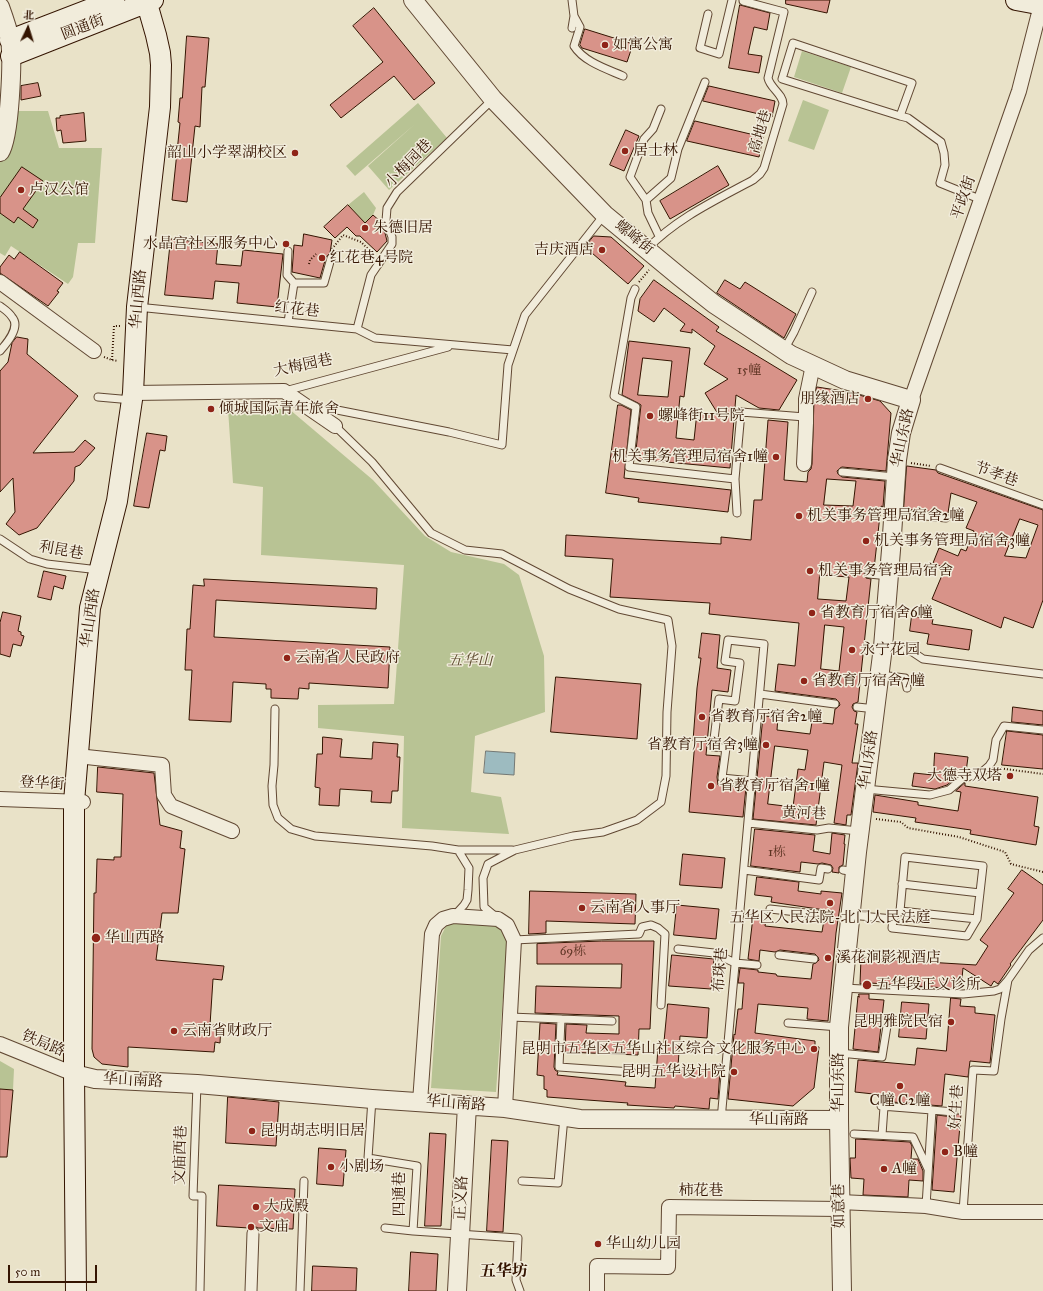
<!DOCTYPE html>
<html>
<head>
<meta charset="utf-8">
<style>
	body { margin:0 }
	#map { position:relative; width:1043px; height:1291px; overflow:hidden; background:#e9e2c8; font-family:"IM FELL Great Primer","Noto Serif SC",serif }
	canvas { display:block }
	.north { position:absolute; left:8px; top:8px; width:40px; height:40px; -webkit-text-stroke:3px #f1ecdb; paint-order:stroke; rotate:4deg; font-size:11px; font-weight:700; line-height:16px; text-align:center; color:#341401 }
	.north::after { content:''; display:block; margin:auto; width:14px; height:18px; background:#341401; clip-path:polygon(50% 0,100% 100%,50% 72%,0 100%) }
	.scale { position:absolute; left:8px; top:1265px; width:89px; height:18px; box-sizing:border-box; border:2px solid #341401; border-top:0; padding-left:5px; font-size:12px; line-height:14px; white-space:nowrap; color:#341401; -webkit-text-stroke:3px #f1ecdb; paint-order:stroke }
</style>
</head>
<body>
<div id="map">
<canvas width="1043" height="1291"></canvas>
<div class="north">北</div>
<div class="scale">50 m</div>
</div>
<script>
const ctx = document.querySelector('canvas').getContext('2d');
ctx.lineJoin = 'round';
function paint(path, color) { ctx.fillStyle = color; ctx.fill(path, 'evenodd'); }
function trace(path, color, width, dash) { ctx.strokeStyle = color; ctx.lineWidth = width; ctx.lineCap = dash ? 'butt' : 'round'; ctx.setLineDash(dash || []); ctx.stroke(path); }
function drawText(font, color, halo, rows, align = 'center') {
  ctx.font = font + ' "IM FELL Great Primer","Noto Serif SC",serif'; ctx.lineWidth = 3; ctx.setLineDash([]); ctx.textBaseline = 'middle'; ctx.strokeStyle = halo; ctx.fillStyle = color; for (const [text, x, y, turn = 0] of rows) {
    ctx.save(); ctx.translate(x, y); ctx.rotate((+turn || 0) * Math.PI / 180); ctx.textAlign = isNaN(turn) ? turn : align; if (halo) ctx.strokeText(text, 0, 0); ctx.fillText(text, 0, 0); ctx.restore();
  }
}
paint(new Path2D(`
	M802,51l49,16 -9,26 -48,-16z
	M803,100l26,10 -15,40 -26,-9z
	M418,103l29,35 -58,52 -21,-24 47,-42 -60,52 -9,-10z
	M17,111h31l11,37h43l-7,95h-17l-5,34 -5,7 -57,-38 -6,10 -5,-3v-96z
	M364,192l12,16 -3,7 -8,8 -17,-18z
	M228,409h61l84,71 52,56 26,16 53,12 15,11 25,81 1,56 -70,24 -4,56 30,5 8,37 -107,-6 2,-92 -86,-8v-23l76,-1 10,-139 -143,-10 2,-68 -30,-4z
	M454,920l41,3 7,7 5,13 -11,149 -65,-4 10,-152 5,-10z
	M0,1061l14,8 -1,21 -13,-1z`), '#b8c394');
const water = new Path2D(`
	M486,751l29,2 -1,22 -30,-2z`);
paint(water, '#9dbbc0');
trace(water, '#737874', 1);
const building = new Path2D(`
	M786,0h44l-3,13 -41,-9z
	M740,5l30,8 -3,17 -13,-3 -6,27 14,2 -3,17 -30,-5z
	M374,8l61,75 -21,17 -20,-24 -53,42 -11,-13 53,-43 -30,-36z
	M585,29l48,15 -6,18 -45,-14 -2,-3z
	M187,36l22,2 -4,49h-3l-2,40 -5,-1 -8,76 -15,-2 8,-77 -2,-1 2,-24h2z
	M38,83l3,13 -20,4v-14z
	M709,86l66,15 -3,16 -69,-16z
	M84,113l2,28 -23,2 -2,-13 -4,1 -1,-13h4v-2z
	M695,121l68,16 -4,20 -72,-16z
	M626,130l13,6 -15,35 -14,-6z
	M718,166l11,19 -59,34 -10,-18z
	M22,167l21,14 -20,28 15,11 -5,8 -15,-11 -4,6 -14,-10v-15z
	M348,205l17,18 8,-8 8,7 2,4 -2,3 4,4 2,8 -10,11 -17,-16h-4l-9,-9 -12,11 -11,-11z
	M304,234l28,6 -2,13 -4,4 -6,21 -28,-6 2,-27 8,1z
	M594,236l17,1 33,29 -16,18 -43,-37z
	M171,239l47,5 -2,20 25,2 2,-16 40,4 -6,53 -40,-4 2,-20 -24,-2 -2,18 -48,-4z
	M20,252l43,31 -6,8 2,1 -11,14 -48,-33v-6l9,-12 5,4z
	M654,280l65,47 -3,4 81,49 -18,30 -20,-2 -23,-13 -6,73 -95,-9 6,-54 -3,-2 -16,-8 7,-54 61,7 -6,49 -4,-1 -4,42 18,2 3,-28 21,2 -13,-21 23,-14 -24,-15 11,-18 -23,-17v4l-12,-2 5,-7 -21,-16 -10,14 -16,-11 2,-12zM643,358l29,3 -4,36 -30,-2z
	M725,280l15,9 5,-7 51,32 -12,24 -67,-45z
	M17,337l11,2 -1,15 51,42 -45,57 41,-1 11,-12 10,8 -15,17 -5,2 -1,14 -37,47 -18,7 -13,-11 9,-12 -2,-34 -13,14v-121l8,-9 4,-19z
	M817,387l32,5 31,9 11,12 -5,58 -44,-4 -2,1 -3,3 1,3 4,3 43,4 -2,26 -2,-1 -7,63h-7l-3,4 2,5 5,1 -13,123 -5,2 -1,3 2,4 3,1 -2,12h3l-6,39h6l-7,52h-4l-1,10 -12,-2 8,-58 -18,-3 -8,63 -63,-6 10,-103 15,1 -1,13 33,4 2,-12 21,2 2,-15 2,-1 3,-3 -1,-3 -3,-3 -61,-8 3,-27 17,2 4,-43 -90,-9 1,-11 -100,-6 3,-38 -48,-3 1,-21 155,9v-7l30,3 3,-40h8l6,-80 20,2 -4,58 23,2 1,-10 3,-3 1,-5 2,-64zM827,479l29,2 -3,25 -29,-1zM820,575l29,2 -3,24 -28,-2zM825,625l19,2 -5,44 -18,-2zM775,746l33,4 -3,20 -7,-1 -5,38 -25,-3z
	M618,405h3l10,5 -7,68 107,12 -3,22 -90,-10 1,-4 -33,-5z
	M147,433l20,3 -2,15 -5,-1 -11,58 -15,-2z
	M907,466l29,4 2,3 105,37v90l-10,28 -29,-11 -3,11 -69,-29 13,-31 -12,-5 6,-15 19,8 3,-7 5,2 8,-20 -8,-3 11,-26 -26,-9 -3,20 -44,-4zM1020,519l18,6 -12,33 -21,-2z
	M44,571l22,5 -3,13 -9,-3 -3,14 -13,-3z
	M204,579l173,9 -1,21 -160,-9 -2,37 176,10 -2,41 -79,-5v6l-10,-1 -1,11 -27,-1v-9h-5v-5l-33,-2 -2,40 -42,-2 3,-50h-7l2,-41h3l3,-44 11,1z
	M3,612l18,4 -3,15 3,1v3l3,1 -3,10 -8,-2 -3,13 -10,-3v-31z
	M912,616l21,3 -1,5 40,6 -3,20 -42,-6 2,-10 -19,-3z
	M702,633l18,2 -3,33 14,2 -3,22 -16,-2 -6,65 14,1 -3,21 1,8 28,2 -3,30 -54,-5 6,-71h-2l4,-53 4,-30h-2z
	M556,677l85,7 -4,55 -86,-7z
	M1013,707l30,4v14l-31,-3z
	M1007,731l36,4v34l-41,-4z
	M323,737l19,2 -2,18 32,2 1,-17 25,2 -1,13h3l-2,34h-6l-1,12 -20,-1 1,-11 -32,-2 -1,17 -20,-1 1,-17 -5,-1 2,-33h5z
	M935,753l33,4 -2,15 -7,3 -12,10 -12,4 -23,-3 2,-13 19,2z
	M98,767l56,6 6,52 22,6 -2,17 5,1 -7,64h-16l-6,47 68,6 -2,14 -9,-1 -3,46h11l-1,18 -5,-1 -1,10 -86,-5v20l-26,-3 -8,-7 -2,-8 2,-156h2l1,-34 17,1v-3h7l2,-63 -26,-2z
	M965,783v3l73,11 -4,29 5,1 -3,18 -66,-11 1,-4 -56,-8 1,-4 -43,-6 2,-17 43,7v3l40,6 3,-19 -5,-1z
	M755,829l60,6 -2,16 17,3 2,-21 13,2 -1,9h1l-2,21 -4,2v6l-7,-1 1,-4 -2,-3 -9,-2 -4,1 -17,-2 -1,10 -49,-6z
	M683,854l42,4 -3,30 -42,-3z
	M1022,870l21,15v35l-33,44 1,1 -13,19 -4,-3 -3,5 -28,-18 -2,21 -91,-6v1h-10l1,-26 115,7 12,-19 -8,-6 34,-47 -6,-4z
	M757,877l42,5 -1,9 23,3v-3l21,2 -6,40 -8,88 -21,-2 1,-11 -50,-4 -3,29 60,8v6h4l-5,41 -21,18 -65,-7 6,-65 1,1 3,-26h4l2,-26h-6l2,-15 18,2v2l18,2 1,2 34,3 2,-15 3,-1 3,-3 -1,-3 -3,-3 -35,-4 -5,2 -15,-2 -1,11 -11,-2 5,-42 13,2 -1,7 57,6 2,-12 4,-2 1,-5 -4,-3 -54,-8 1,-5 -17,-2z
	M530,891l106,3 -1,30 -89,-3v12l-17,1z
	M677,905l42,4 -3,30 -42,-4z
	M602,941h52l-4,88h-11l-1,26 -73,-3 1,-28 21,1 -1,8 33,1v-18l-84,-3 1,-27 85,2 1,-24h-85v-20z
	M672,955l42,4 -3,30 -42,-3z
	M859,994h10v5l15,1 -6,52 -25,-3 5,-53 1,1z
	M951,998l10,1 -1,7 15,1v6l20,2 -5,48 -20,-2 -2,16 -23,-3 -3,32 -50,-4v-6l-37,-4 3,-32 57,5 2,-17 29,3z
	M902,1002l27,2 -3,35 -27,-2z
	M668,1004l41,4 -2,30 -27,-2 -2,31 42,3 -2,29 -8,-1 -1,11 -34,-3 -1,2 -47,-3 1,-2 -81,-6v-7l-3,-1v-13l-7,-1 3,-52 16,1 -2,43 1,3 3,2 -1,3 69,7 -1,4 30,2 3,-40h5z
	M0,1089l13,1 -6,67h-7z
	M228,1097l51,5 -3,44 -50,-3z
	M958,1114h3l-7,78 -22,-2 5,-75 16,2z
	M430,1133l16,1 -5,92h-16z
	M856,1139l54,3 2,4 -1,13h7l5,12v10l-14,-1 -1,17 -45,-2 1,-16 -13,-1 -1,-20h5z
	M492,1140l16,1 -5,91 -16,-1z
	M319,1148l27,2 -3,36 -26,-2z
	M219,1185l76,4 -2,40 -35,-1 -4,-2 -5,2 -32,-2z
	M411,1252l27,2 -2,37h-27z
	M313,1266l44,2 -1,23h-44z`);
paint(building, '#d89389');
trace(building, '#341401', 1);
const service = new Path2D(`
	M572,0l2,16 6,11 -6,19c10,16 33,23 49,30
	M708,14l-8,34 19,6 13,-54
	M572,28l2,-12
	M900,116l12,-33 -119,-40 -11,36 118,37 8,2 33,24 3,11 1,12 -5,18 42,17
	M646,200l25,-22 7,-29 27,-67
	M659,236l-11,-23 -2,-13 -16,-23 14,-38 9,-10 8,-20
	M647,249c30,-31 69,-49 106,-69l7,-6 4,-6 19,-64c0,-10 -13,-16 -15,-26l16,-66 -41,-11v-1
	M288,251l-1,24 7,8
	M635,289l-4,9 -17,98 22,11 -7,60 106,12 2,34
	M0,306c4,3 9,6 12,11 9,10 -5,26 -12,34
	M137,307l220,22 18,9 138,12
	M288,322l6,-39h30l7,-25
	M357,329l14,-54 21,-31v-7l-6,-16 1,-13 10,-16 95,-92
	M784,350l10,-18 18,-40
	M285,391l163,-44
	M98,397l34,3
	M316,413l16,-4 117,23 53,13 6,-80 17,-50 79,-100
	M335,426l37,36 59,71 34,17 37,4 67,35 50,20 49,11 4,26 -5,66 -1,64 -5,26 -24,18 -34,12 -30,4 -58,14 -27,14 -5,14 1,29 12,10
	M940,468l103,37
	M842,472l53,5
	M735,479l6,-67 64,5
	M893,513l53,5
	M0,539l30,20 17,5 52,6
	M869,574l20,2
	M884,647l27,4 12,8 120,15
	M880,675l25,3 2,10
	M760,694l75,10
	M857,707l19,2
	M275,709l-1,56 -2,21 1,19 5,13 13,11 24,7 117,10 26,4 11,18 -1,22 -1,10 -3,5 -10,11
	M865,789l65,6 19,-5 13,-11 20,-7 7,-6 4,-6 3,-20 8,-14 39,4
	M748,823l69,7 12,-2 30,3
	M458,850h54
	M744,870l75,10 2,-12 7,1
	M843,870l12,2
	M902,884l78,9
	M770,909l54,6
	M850,915l43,4 7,-8 77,8 6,-53 -78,-9 -5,54
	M893,919l-1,9 75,8 10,-17
	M514,940l125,-6 3,-7 9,-2 7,3 7,6 -4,71
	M678,949l36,4 21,10 22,2
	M846,951l14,2
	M779,955l35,4
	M843,988l120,6 31,-3 6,-2 8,-9 21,-30 14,-12
	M510,1017l102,4
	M561,1019l-2,48 73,5
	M788,1023l51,4
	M839,1053l43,4 5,-31
	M197,1084l-4,112h9l-2,95
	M372,1099l-4,59 49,8 -4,65 105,7 -2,42 4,11
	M881,1106l51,4
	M721,1120l43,-476 -36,-4 -3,21 15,2 -5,38 -16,-2 -6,48 13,1 -4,30 30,3
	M854,1134l59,3 15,32
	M882,1135l2,-28
	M522,1181l36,2 6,-66
	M926,1206l6,-96 21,2
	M963,1212l10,-142 21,1 7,-52 7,-39
	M385,1228l28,3
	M300,1291l4,-110`);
const pedestrian = new Path2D(`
	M251,1291l2,-58`);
const minor = new Path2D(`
	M0,282l94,69
	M133,393l151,-2 51,35
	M911,400l108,-309 22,-86
	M804,464l2,-41v-24l7,-34
	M77,756l85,9 2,30 7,11 61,25
	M0,799l83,3
	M0,1044l74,30
	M420,1102l12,-168 4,-9 7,-6 10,-3 45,3 9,6 7,15 -9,168
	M840,1202l86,4 37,6h80
	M597,1291v-25l71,1 1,-60 171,2`);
const tertiary = new Path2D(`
	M413,0l80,99 112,116 75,62 34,27 77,51 54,25 66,20 -10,33 -4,27 -6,90 -8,97 -26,205 -18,175v93l3,171
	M0,7c4,11 8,22 10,33 3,19 0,97 -10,112
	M74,1074l21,5 102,5 175,15 133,9 75,11 259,1
	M457,1291l10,-186`);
const secondary = new Path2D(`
	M1016,0l27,5
	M10,40l104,-40
	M11,56l142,-56
	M76,1291l-2,-217v-272l16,-194 27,-107 16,-108 4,-86 23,-200 1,-42 -1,-12 -4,-18 -10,-35`);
trace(service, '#614833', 9);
trace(pedestrian, '#614833', 13);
trace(minor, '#614833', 16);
trace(tertiary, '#614833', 20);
trace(secondary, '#341401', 22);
trace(new Path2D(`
	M332,249l11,-14 18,7 13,13
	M309,264l1,-4 6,-6
	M639,282l10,-12
	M104,357l8,3 6,1
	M112,360l2,-34h6
	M911,463l20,3
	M998,768l45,6
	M876,819l25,3 7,6 51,9 46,15 6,12 32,8`), '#341401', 2, [1, 2]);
trace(service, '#f1ecdb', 7);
trace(pedestrian, '#f1ecdb', 11);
trace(minor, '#f1ecdb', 14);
trace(tertiary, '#f1ecdb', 18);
trace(secondary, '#f1ecdb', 20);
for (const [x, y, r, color] of [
	[605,45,4,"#8f2418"],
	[625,151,4,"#8f2418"],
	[295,153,4,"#8f2418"],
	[21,190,4,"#8f2418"],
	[365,228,4,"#8f2418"],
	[286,244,4,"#8f2418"],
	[602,250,4,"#8f2418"],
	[322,258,4,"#8f2418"],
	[868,399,4,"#8f2418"],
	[211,409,4,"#8f2418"],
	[650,416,4,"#8f2418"],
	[776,457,4,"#8f2418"],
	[799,516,4,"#8f2418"],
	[866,541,4,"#8f2418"],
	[810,571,4,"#8f2418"],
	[812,613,4,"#8f2418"],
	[852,650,4,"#8f2418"],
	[287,658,4,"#8f2418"],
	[804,681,4,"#8f2418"],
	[702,717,4,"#8f2418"],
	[766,745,4,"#8f2418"],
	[1010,776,4,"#8f2418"],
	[711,786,4,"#8f2418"],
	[830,903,4,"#8f2418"],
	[582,908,4,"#8f2418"],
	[96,938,5,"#8f2418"],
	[828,958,4,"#8f2418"],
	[867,985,5,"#8f2418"],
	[951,1022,4,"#8f2418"],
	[174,1031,4,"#8f2418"],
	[814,1049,4,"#8f2418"],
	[734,1072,4,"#8f2418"],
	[900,1086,4,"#8f2418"],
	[252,1131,4,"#8f2418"],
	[945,1152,4,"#8f2418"],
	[331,1167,4,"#8f2418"],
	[884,1169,4,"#8f2418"],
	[256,1207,4,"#8f2418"],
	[251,1227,4,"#8f2418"],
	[598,1244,4,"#8f2418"]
]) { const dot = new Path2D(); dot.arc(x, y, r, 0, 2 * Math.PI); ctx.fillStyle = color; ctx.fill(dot); trace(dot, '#f1ecdb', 1.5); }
drawText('13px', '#5d3423', null, [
	["15幢",749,371],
	["1栋",777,853],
	["69栋",573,952]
]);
drawText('15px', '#341401', '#f1ecdb', [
	["圆通街",83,28,-21],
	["高地巷",761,132,-73],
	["小梅园巷",409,164,-46],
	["平政街",964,198,-71],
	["螺峰街",634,238,39],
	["华山西路",139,299,-85],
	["红花巷",297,310,6],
	["大梅园巷",303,366,-12],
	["华山东路",903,438,-78],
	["节孝巷",996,475,20],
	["利昆巷",61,551,10],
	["华山西路",91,618,-82],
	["华山东路",869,760,-82],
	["登华街",42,784,3],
	["黄河巷",804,814,2],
	["布珠巷",721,970,-85],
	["铁局路",43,1044,22],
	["华山南路",133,1081,3],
	["华山东路",839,1082,-90],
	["华山南路",456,1104,4],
	["好生巷",957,1107,-86],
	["华山南路",779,1120],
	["文庙西巷",181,1155,-88],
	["柿花巷",701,1191],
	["四通巷",400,1194,-90],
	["正义路",462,1198,-87],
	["如意巷",840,1206,-91]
]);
drawText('15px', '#341401', '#f1ecdb', [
	["如寓公寓",613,45],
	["居士林",633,151],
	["韶山小学翠湖校区",287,153,"right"],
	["卢汉公馆",29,190],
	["朱德旧居",373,228],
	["水晶宫社区服务中心",278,244,"right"],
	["吉庆酒店",594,250,"right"],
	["红花巷4号院",330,258],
	["朋缘酒店",860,399,"right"],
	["倾城国际青年旅舍",219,409],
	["螺峰街11号院",658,416],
	["机关事务管理局宿舍1幢",768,457,"right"],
	["机关事务管理局宿舍2幢",807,516],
	["机关事务管理局宿舍3幢",874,541],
	["机关事务管理局宿舍",818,571],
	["省教育厅宿舍6幢",820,613],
	["永宁花园",860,650],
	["云南省人民政府",295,658],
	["省教育厅宿舍7幢",812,681],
	["省教育厅宿舍2幢",710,717],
	["省教育厅宿舍3幢",758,745,"right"],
	["大德寺双塔",1002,776,"right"],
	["省教育厅宿舍1幢",719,786],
	["云南省人事厅",590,908],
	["五华区人民法院-北门人民法庭",830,918,"center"],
	["华山西路",105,938],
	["溪花涧影视酒店",836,958],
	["五华段正义诊所",876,985],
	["昆明雅院民宿",943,1022,"right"],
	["云南省财政厅",182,1031],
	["昆明市五华区五华山社区综合文化服务中心",806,1049,"right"],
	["昆明五华设计院",726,1072,"right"],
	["C幢 C2幢",900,1101,"center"],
	["昆明胡志明旧居",260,1131],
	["B幢",953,1152],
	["小剧场",339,1167],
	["A幢",892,1169],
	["大成殿",264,1207],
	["文庙",259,1227],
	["华山幼儿园",606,1244]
], 'left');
drawText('italic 15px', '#5c492d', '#f1ecdb', [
	["五华山",470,661]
]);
drawText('bold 16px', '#341401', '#f1ecdb', [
	["五华坊",504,1272]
]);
</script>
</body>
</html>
